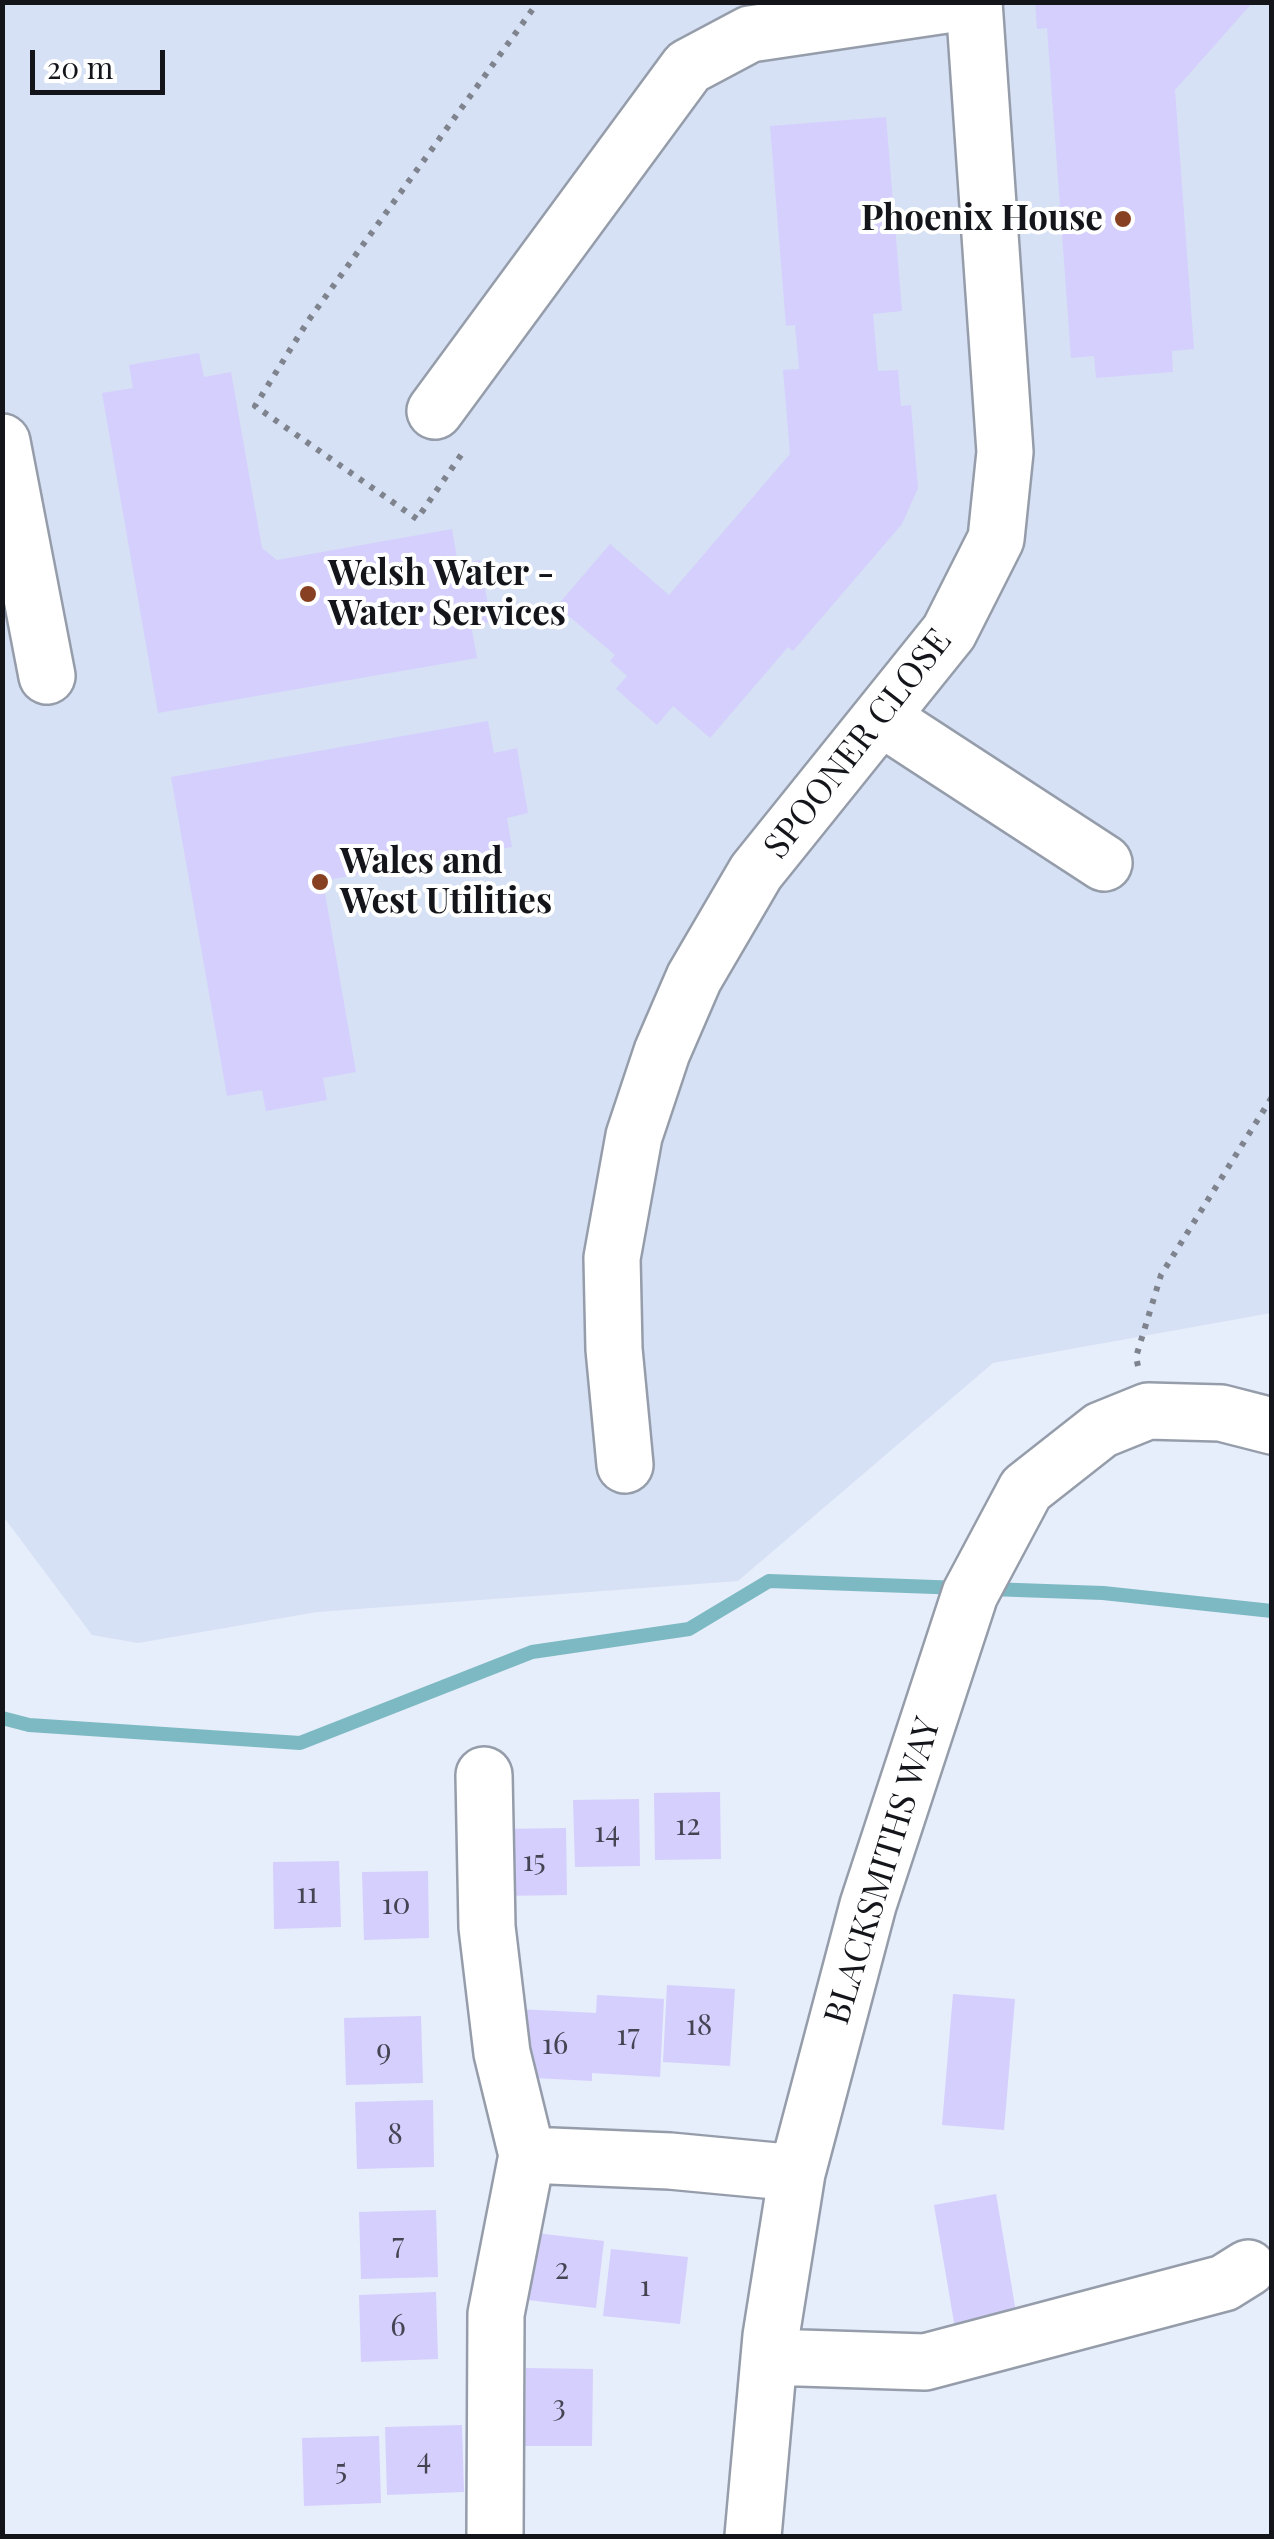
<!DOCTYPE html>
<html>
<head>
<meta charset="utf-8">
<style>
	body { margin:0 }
	#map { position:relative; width:1274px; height:2539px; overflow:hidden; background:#e6edfb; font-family:"Playfair Display",serif }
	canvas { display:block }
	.frame { position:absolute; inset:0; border:5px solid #13151a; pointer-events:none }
	.scale { position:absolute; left:30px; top:50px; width:135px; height:45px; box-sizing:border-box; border:5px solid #13151a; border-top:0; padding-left:12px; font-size:30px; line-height:35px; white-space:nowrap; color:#13151a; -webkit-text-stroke:8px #fff; paint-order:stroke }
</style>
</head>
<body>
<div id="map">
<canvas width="1274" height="2539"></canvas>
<div class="frame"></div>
<div class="scale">20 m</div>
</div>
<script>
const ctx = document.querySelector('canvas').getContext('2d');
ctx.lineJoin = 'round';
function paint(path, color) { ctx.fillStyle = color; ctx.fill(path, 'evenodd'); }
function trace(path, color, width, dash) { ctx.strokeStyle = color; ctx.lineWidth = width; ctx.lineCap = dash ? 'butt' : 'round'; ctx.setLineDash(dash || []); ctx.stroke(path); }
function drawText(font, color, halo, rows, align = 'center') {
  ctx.font = font + ' "Playfair Display",serif'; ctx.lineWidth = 8; ctx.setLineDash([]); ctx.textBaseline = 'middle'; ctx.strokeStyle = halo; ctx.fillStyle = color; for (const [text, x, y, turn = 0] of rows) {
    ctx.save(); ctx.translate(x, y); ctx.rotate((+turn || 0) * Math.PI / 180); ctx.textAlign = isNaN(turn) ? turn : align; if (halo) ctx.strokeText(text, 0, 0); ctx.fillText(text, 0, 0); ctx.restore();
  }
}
paint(new Path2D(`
	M3,3h1268v1310l-278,50 -255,218 -421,31 -179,31 -46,-8 -89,-119z`), '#d6e1f5');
trace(new Path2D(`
	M989,1589l114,4 169,18
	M2,1718l27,7 271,18 232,-91 157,-23 80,-48 193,7`), '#7db9c2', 14);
paint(new Path2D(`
	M1035,2h218l-78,88 19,259 -22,2 1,21 -77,6 -2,-22 -23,2 -24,-330 -10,1z
	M886,117l16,194 -29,3 5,57 20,-1 3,36 10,-1 7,83 -16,36 -109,127 -5,-4 -78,91 -37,-32 -16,19 -41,-36 11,-13 -17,-15 5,-6 -58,-49 53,-62 59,51 121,-141 -7,-84 16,-1 -4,-44 -9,1 -16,-200z
	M199,353l5,24 27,-5 31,176 15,12 175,-31 6,35 22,-4 11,62 -20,3 6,33 -319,55 -56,-320 31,-5 -4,-23z
	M488,721l6,32 23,-5 11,65 -21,5 5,29 -179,32 -8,14 31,179 -33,6 4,22 -61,11 -4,-21 -35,6 -56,-319z
	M720,1792l1,67 -66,1 -1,-67z
	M639,1799l1,67 -65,1 -2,-67z
	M566,1828l1,67 -65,1 -2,-67z
	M339,1861l2,66 -67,2 -1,-67z
	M428,1871l1,67 -65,2 -2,-68z
	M667,1985l68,4 -5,77 -67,-4z
	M953,1994l62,5 -11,131 -62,-5z
	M597,1995l67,4 -4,78 -68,-4v8l-77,-4 3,-68 78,4z
	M421,2016l2,67 -77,2 -2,-67z
	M433,2100l1,67 -77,2 -2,-67z
	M996,2194l22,130 -62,10 -22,-129z
	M436,2210l2,67 -77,2 -2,-67z
	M527,2232l77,9 -8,67 -77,-9z
	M611,2249l77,8 -8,67 -77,-8z
	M436,2292l2,67 -77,3 -2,-67z
	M526,2368l67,1 -1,77h-67z
	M462,2425l2,67 -77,3 -2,-68z
	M379,2436l2,67 -77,3 -2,-68z`), '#d5cffd');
const minor = new Path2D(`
	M435,411l253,-344 62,-33 216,-32
	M2,442l45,234
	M883,719l221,144
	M625,1465l-11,-116 -2,-91 22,-122 28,-84 32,-74 62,-106 193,-240 47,-93 9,-87 -31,-450
	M484,1775l3,152 15,126 25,102 -31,159 -1,222
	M527,2155l143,6 127,12
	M769,2357l156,5 299,-79 24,-15
	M753,2536l18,-200 26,-163 71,-268 102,-311 56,-105 75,-59 47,-19 73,2 51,13`);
trace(minor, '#969daa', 60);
trace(new Path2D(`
	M461,455l-44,64 -162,-113 53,-85 230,-319
	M1138,1366l-2,-9 25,-82 111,-178`), '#7e838d', 6, [5, 8]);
trace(minor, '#fff', 55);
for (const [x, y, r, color] of [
	[1123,219,10,"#884022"],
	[308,594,10,"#884022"],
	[320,882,10,"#884022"]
]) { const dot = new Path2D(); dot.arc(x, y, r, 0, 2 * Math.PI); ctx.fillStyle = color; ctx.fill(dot); trace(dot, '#fff', 4); }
drawText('30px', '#444453', null, [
	["12",688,1826],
	["14",607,1833],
	["15",534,1862],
	["11",307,1894],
	["10",396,1905],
	["18",699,2026],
	["17",628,2036],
	["16",555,2045],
	["9",384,2051],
	["8",395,2135],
	["7",398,2245],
	["2",562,2270],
	["1",645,2287],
	["6",398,2327],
	["3",559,2407],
	["4",424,2460],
	["5",341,2471]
]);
drawText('bold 35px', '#13151a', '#fff', [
	["Phoenix House",1103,219,"right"],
	["Welsh Water -",328,574],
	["Water Services",328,614],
	["Wales and",340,862],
	["West Utilities",340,902]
], 'left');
drawText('35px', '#13151a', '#fff', [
	["SPOONER CLOSE",858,744,-52],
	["BLACKSMITHS WAY",883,1871,-73]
]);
</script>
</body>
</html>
